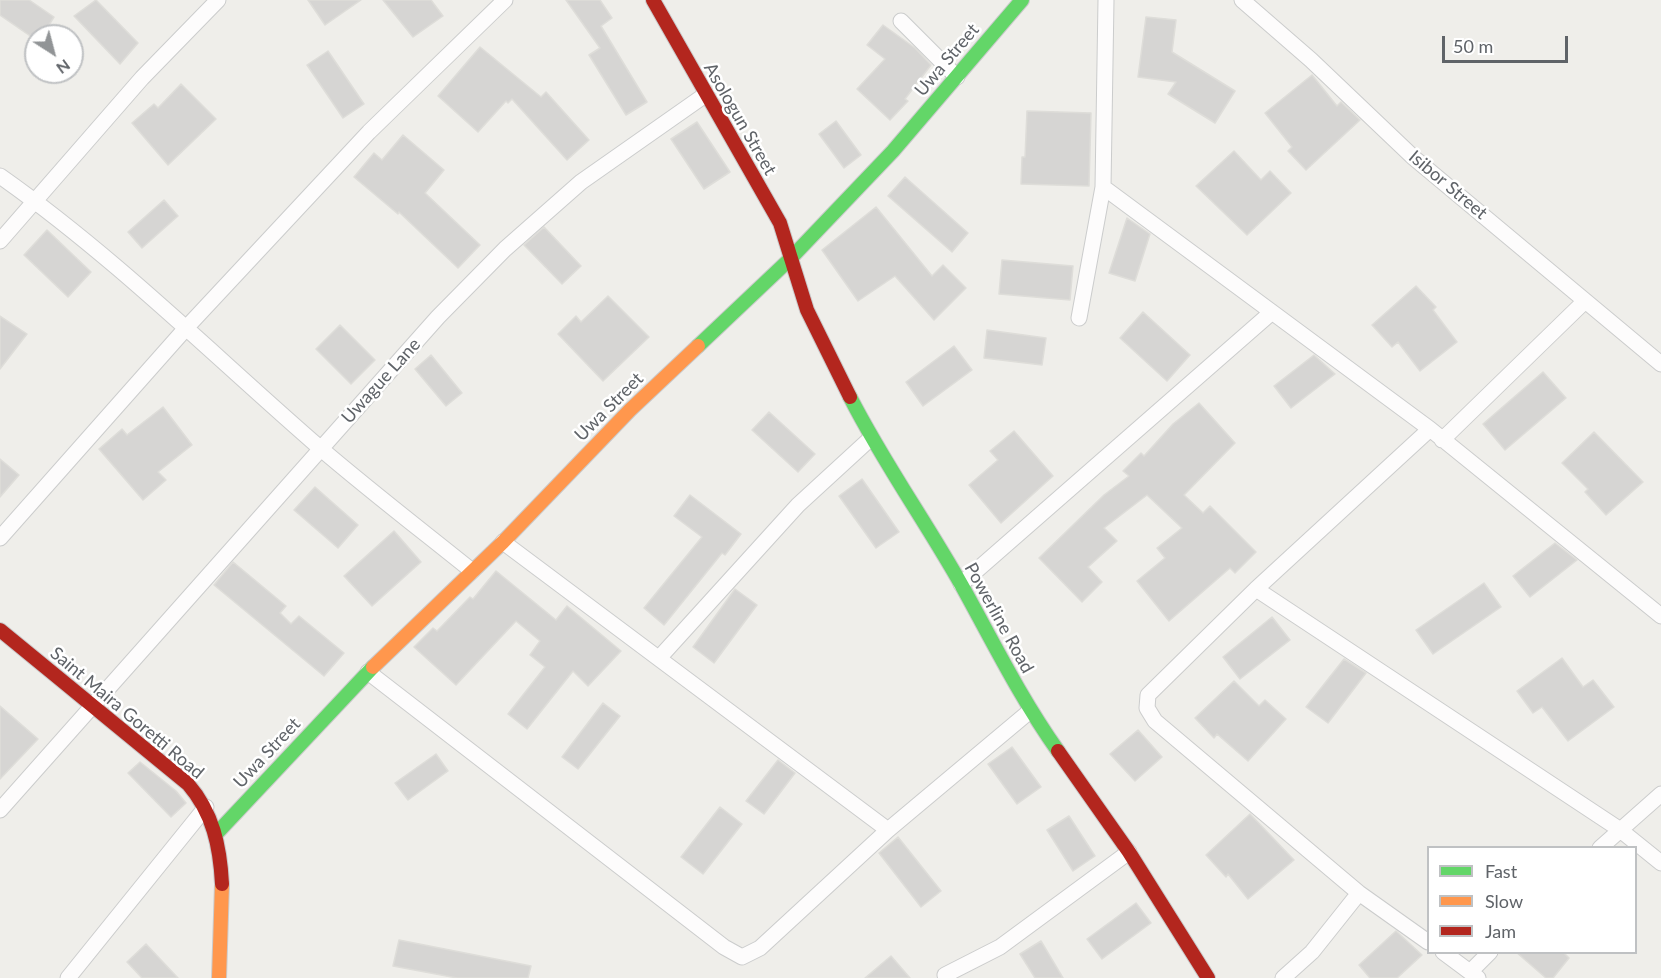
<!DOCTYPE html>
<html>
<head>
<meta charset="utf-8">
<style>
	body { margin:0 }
	#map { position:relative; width:1661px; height:978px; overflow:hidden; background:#efeeea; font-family:Lato,sans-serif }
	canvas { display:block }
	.legend { position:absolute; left:1427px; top:846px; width:210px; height:108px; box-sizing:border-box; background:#fff; border:2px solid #bfc1c3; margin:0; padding:8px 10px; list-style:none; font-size:18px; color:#5f6368 }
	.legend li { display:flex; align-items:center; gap:12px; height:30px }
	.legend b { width:30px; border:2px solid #bfc1c3 }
	.north { position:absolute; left:24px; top:24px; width:60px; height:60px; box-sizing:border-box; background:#fff; border:2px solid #bfc1c3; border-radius:50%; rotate:144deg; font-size:16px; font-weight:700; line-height:24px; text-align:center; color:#5f6368 }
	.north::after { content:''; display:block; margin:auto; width:21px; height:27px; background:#919496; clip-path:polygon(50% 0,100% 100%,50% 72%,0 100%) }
	.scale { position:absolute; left:1442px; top:36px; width:126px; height:27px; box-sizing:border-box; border:3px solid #5f6368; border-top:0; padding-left:8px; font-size:18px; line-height:21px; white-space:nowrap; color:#5f6368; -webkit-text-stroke:4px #fff; paint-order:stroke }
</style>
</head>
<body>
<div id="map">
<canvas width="1661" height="978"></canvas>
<ul class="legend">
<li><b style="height:8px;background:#63d668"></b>Fast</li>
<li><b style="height:8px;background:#ff974d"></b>Slow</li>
<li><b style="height:8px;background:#b3261e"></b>Jam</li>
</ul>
<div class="north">N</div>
<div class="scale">50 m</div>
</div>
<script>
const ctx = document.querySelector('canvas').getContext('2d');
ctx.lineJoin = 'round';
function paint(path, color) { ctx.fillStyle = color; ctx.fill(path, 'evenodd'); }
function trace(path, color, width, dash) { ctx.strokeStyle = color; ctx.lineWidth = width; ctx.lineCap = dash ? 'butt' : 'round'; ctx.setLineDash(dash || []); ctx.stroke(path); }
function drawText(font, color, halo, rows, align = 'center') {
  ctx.font = font + ' Lato,sans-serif'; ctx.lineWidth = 5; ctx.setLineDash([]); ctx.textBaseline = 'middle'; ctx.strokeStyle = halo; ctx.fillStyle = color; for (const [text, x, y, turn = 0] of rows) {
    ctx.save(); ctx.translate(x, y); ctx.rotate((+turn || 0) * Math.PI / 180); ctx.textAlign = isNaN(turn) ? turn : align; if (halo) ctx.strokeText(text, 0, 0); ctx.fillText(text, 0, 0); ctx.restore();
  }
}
const building = new Path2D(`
	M0,0h29l25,17 -12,19h-6v4l-36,-25z
	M96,0l42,43 -18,21 -46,-48z
	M308,0h53l-36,25z
	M383,0h48l12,16 -30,21z
	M566,0h34l12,18 -11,8 46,76 -21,13 -37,-60 11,-7z
	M1146,17l30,3 -4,32 63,39 -20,32 -47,-29 8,-12 -38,-5z
	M883,25l32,23 16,17 -26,34 3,2 -18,19 -33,-31 28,-30 -18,-14z
	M480,47l61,50 5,-5 43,48 -22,20 -55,-61 -4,4 -2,-2 -28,31 -40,-36z
	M328,51l36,53 -21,14 -36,-53z
	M1312,75l25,31 4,-4 19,18 -54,50 -18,-19 4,-4 -27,-34z
	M181,84l35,35 -48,46 -36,-42 22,-19 4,4z
	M1027,111l64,2 -2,73 -68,-2 1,-27h3z
	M836,121l25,34 -17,13 -25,-34z
	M697,122l33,50 -26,17 -33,-50z
	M403,135l41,35 -19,23 55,52 -22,23 -59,-56 -1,2 -44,-37 20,-24 8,7z
	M1234,151l27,29 9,-9 21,22 -44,42 -51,-49z
	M905,177l63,56 -16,19 -64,-56z
	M164,200l14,16 -36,32 -14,-16z
	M876,207l56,69 11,-11 23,23 -32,32 -39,-44 -37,25 -36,-51z
	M1127,218l23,16 -15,47 -26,-8z
	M544,227l37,39 -19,18 -38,-39z
	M47,230l44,42 -23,25 -44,-42z
	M1002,260l71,6 -3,34 -71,-6z
	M1416,286l20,21 -3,3 24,32 -37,29 -22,-29 -6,5 -20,-22z
	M608,296l41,41 -46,44 -45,-47 18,-18 5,6z
	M1143,312l47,43 -23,26 -47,-43z
	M0,316l27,18 -27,35z
	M340,325l35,35 -24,24 -35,-35z
	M987,330l59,8 -4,27 -58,-7z
	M954,346l18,24 -49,36 -17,-24z
	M431,355l31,38 -16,13 -31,-37z
	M1314,355l21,19 -44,34 -17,-22z
	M1543,372l23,26 -61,52 -22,-26z
	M1199,403l36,40 -51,52 19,18 7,-7 46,46 -21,21 -5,-5 -61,53 -32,-40 28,-23 -8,-10 25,-20 -35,-33 -43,33 13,13 -29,26 14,15 -20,20 -43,-44 65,-63 25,-19 -6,-5 18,-18 3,3 29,-32z
	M163,407l29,38 -34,27 8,8 -23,20 -44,-51 23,-20 5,6z
	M769,412l46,42 -17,18 -46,-42z
	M1014,431l39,45 -52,47 -32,-38 29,-25 -8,-9z
	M1594,432l49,50 -37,33 -21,-23 3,-3 -26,-26z
	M0,459l19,16 -19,22z
	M862,479l37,53 -23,16 -37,-52z
	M315,487l43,38 -20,23 -44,-38z
	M690,495l51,39 -16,21 -3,-2 -58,72 -20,-17 58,-71 -28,-21z
	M394,531l27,31 -49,44 -28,-30z
	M1555,543l22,17 -47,37 -17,-21z
	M233,562l53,44 -6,7 11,11 8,-8 45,37 -20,23 -110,-91z
	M496,571l60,49 11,-14 54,45 -33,35 -15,-15 -46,58 -19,-15 37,-47 -15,-12 10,-14 -24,-20 -60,64 -42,-38 19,-19 4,3 33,-34 3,2z
	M1484,583l17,24 -68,47 -17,-24z
	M735,589l22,16 -43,58 -21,-16z
	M1272,617l18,23 -50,39 -17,-22z
	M1562,658l21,29 10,-7 21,27 -46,34 -26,-34 -9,6 -16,-22z
	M1344,659l22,14 -38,50 -22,-16z
	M1234,681l25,25 6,-6 21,19 -38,42 -31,-27 -3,4 -19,-20z
	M603,703l17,13 -42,53 -16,-12z
	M0,706l38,33 -38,40z
	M1138,730l24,27 -27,24 -25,-27z
	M1012,747l29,40 -24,17 -29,-40z
	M436,754l12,17 -40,29 -13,-17z
	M778,760l17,13 -31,41 -18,-13z
	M140,762l36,29 10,12 -15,14 -43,-44z
	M720,807l22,17 -39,50 -22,-17z
	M1250,814l44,46 -46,39 -20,-25 -2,3 -20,-22z
	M1069,816l26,40 -22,15 -26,-41z
	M898,837l43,54 -20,16 -42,-54z
	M1136,903l15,20 -49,36 -15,-20z
	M1396,931l26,24 -25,23h-27l-11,-13z
	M399,940l132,26 -3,12h-71l-64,-12z
	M1041,941l22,37h-28l-15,-24z
	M146,944l32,34h-36l-15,-16z
	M1516,952h47l6,6 -16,20h-7z
	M891,956l19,22h-45z`);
paint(building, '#d6d5d3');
trace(building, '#deddd9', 1.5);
const street = new Path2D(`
	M1242,0l69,60 103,98 247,206
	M901,21l56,56
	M0,176c115,81 214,180 320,272 49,42 101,82 152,123
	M1103,187l327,242 231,187
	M0,241l142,-163 76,-78
	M1079,318l24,-131 3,-187
	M1442,440l143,-139
	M0,538l187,-211 182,-195 136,-132
	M503,542l385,288
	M961,584l311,-272
	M1256,589l363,240 42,34
	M660,657l138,-152 73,-67
	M368,672l356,275 18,10 18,-9 128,-118 142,-119
	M0,810l438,-493 67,-68 76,-67 124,-87
	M1600,848l61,-54
	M1428,942l-69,-49 -204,-172 -8,-13 1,-13 108,-106 174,-160
	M1443,952l35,26
	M1470,972l20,-20
	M945,975l55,-28 129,-95
	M68,978l138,-171
	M1283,978l29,-26 47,-59`);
const fast = new Path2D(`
	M698,346l92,-87 103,-108 129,-151
	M850,397c33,65 76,125 112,189 31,56 59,113 96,165
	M216,834l157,-167`);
const slow = new Path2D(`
	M373,667l130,-125 127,-132 68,-64
	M219,978l3,-94`);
const jam = new Path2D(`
	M653,0l127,223 27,87 43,87
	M0,630l188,154c25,29 32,62 34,100
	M1058,751l71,101 79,126`);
trace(street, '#cbcccc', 17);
trace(fast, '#cacacb', 16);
trace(slow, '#cacacb', 16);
trace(jam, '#cacacb', 16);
trace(street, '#fdfcfc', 15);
trace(fast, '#63d668', 14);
trace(slow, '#ff974d', 14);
trace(jam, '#b3261e', 14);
drawText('18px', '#5f6368', '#fff', [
	["Uwa Street",947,60,-50],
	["Asologun Street",740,119,60],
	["Isibor Street",1448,185,40],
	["Uwague Lane",381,381,-48],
	["Uwa Street",609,407,-45],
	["Powerline Road",999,618,61],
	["Saint Maira Goretti Road",127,713,40],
	["Uwa Street",267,753,-47]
]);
</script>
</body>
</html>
